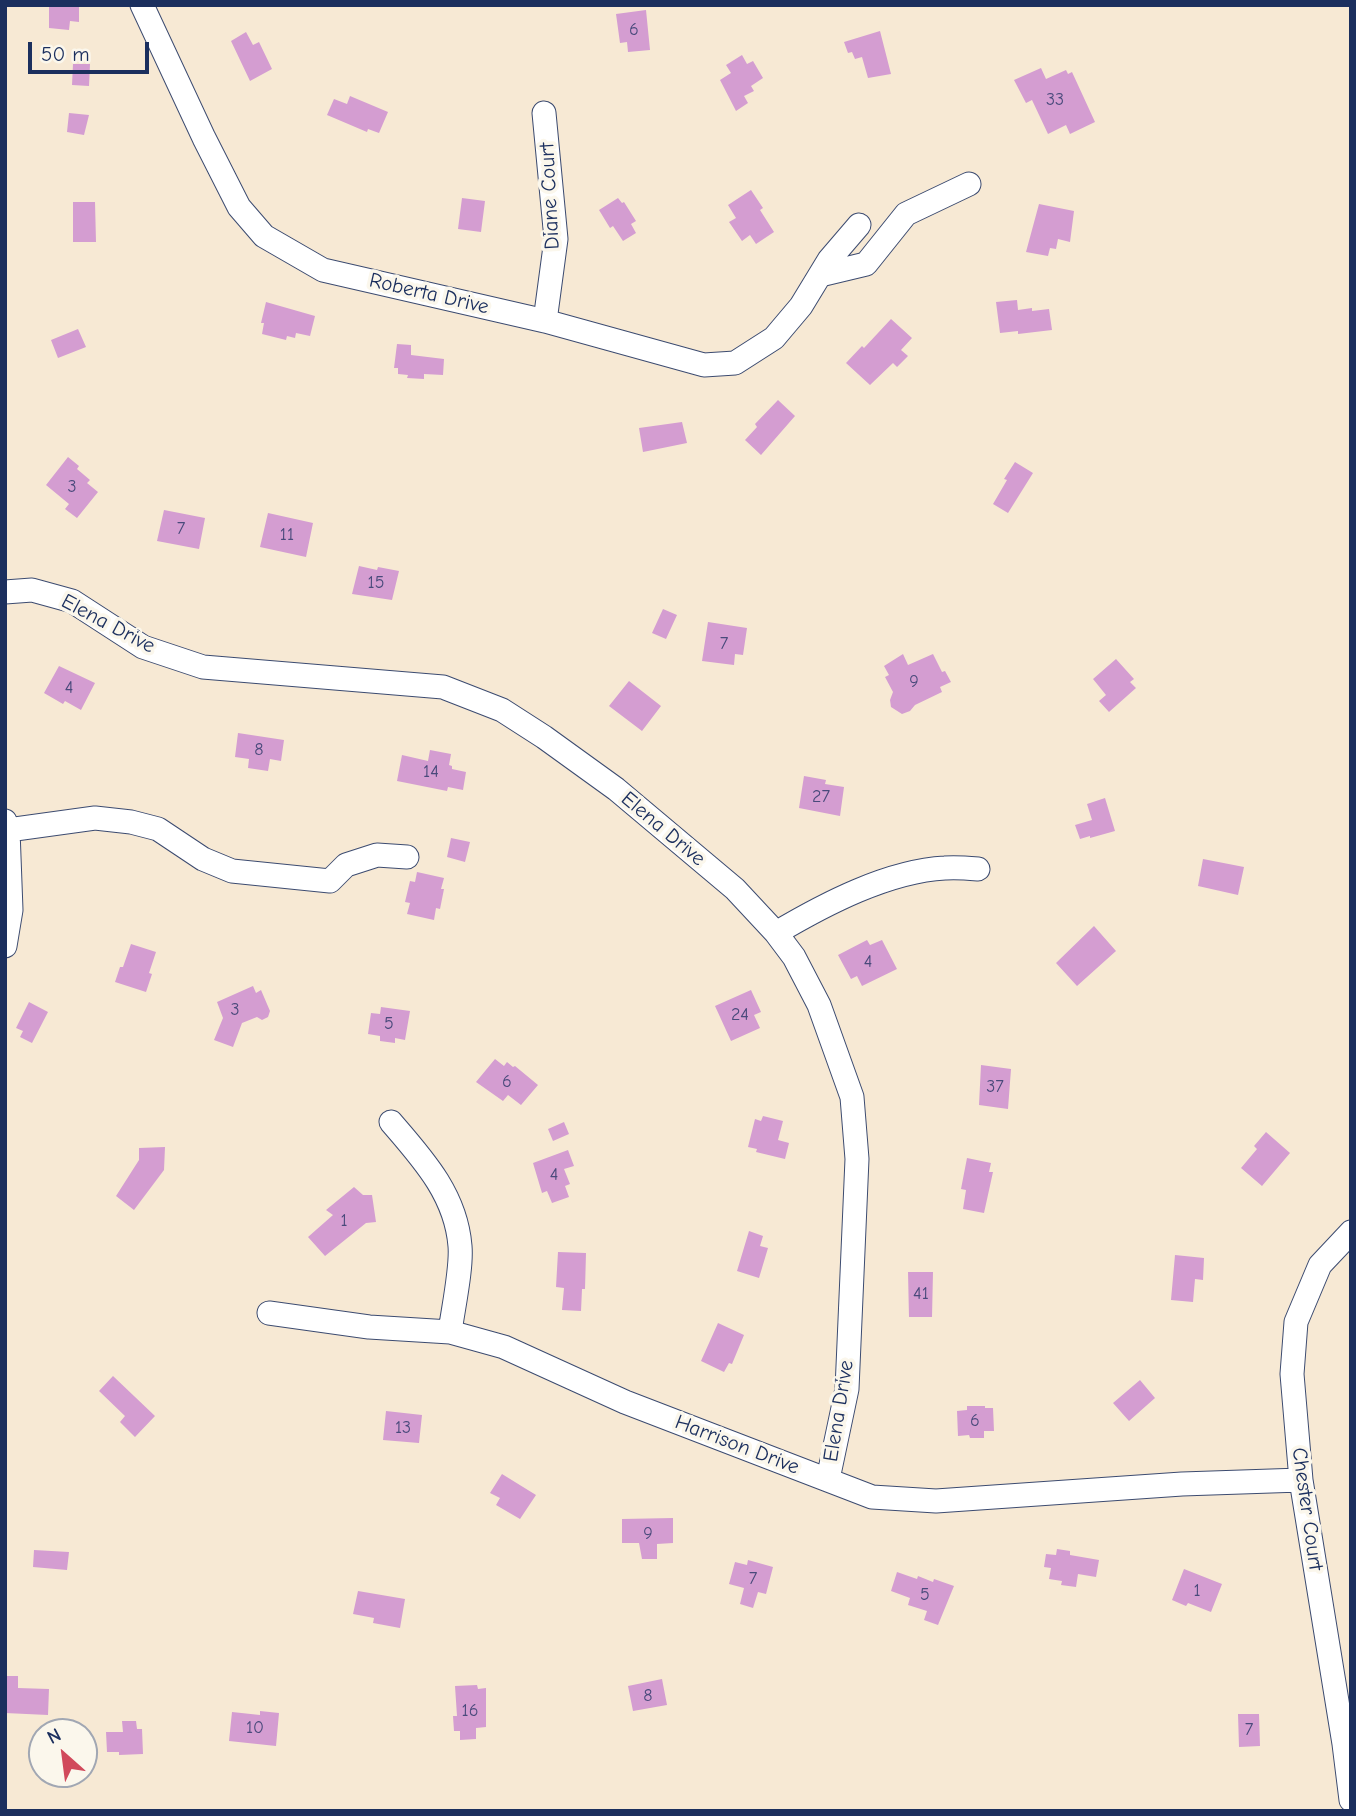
<!DOCTYPE html>
<html>
<head>
<meta charset="utf-8">
<style>
	body { margin:0 }
	#map { position:relative; width:1356px; height:1816px; overflow:hidden; background:#f7e9d4; font-family:"Comic Neue",sans-serif }
	canvas { display:block }
	.frame { position:absolute; inset:0; border:7px solid #1b2f5e; pointer-events:none }
	.north { position:absolute; left:28px; top:1718px; width:70px; height:70px; box-sizing:border-box; background:#fbf7ec; border:2px solid #a1a7b3; border-radius:50%; rotate:332deg; font-size:19px; font-weight:700; line-height:28px; text-align:center; color:#1b2f5e }
	.north::after { content:''; display:block; margin:auto; width:24px; height:32px; background:#d1495b; clip-path:polygon(50% 0,100% 100%,50% 72%,0 100%) }
	.scale { position:absolute; left:28px; top:42px; width:121px; height:32px; box-sizing:border-box; border:4px solid #1b2f5e; border-top:0; padding-left:9px; font-size:21px; line-height:24px; white-space:nowrap; color:#1b2f5e; -webkit-text-stroke:5px #fbf7ec; paint-order:stroke }
</style>
</head>
<body>
<div id="map">
<canvas width="1356" height="1816"></canvas>
<div class="frame"></div>
<div class="north">N</div>
<div class="scale">50 m</div>
</div>
<script>
const ctx = document.querySelector('canvas').getContext('2d');
ctx.lineJoin = 'round';
function paint(path, color) { ctx.fillStyle = color; ctx.fill(path, 'evenodd'); }
function trace(path, color, width, dash) { ctx.strokeStyle = color; ctx.lineWidth = width; ctx.lineCap = dash ? 'butt' : 'round'; ctx.setLineDash(dash || []); ctx.stroke(path); }
function drawText(font, color, halo, rows, align = 'center') {
  ctx.font = font + ' "Comic Neue",sans-serif'; ctx.lineWidth = 7; ctx.setLineDash([]); ctx.textBaseline = 'middle'; ctx.strokeStyle = halo; ctx.fillStyle = color; for (const [text, x, y, turn = 0] of rows) {
    ctx.save(); ctx.translate(x, y); ctx.rotate((+turn || 0) * Math.PI / 180); ctx.textAlign = isNaN(turn) ? turn : align; if (halo) ctx.strokeText(text, 0, 0); ctx.fillText(text, 0, 0); ctx.restore();
  }
}
paint(new Path2D(`
	M49,5h30v17l-9,-1 -1,9 -20,-2z
	M646,10l4,40 -22,2 -1,-10 -7,1 -4,-29z
	M880,31l11,43 -23,4 -6,-21 -7,2 -3,-7 -4,1 -4,-11z
	M246,32l7,13 6,-3 13,27 -22,12 -19,-40z
	M742,55l5,9 6,-3 10,17 -12,8 3,5 -10,5 4,7 -12,8 -16,-31 11,-7 -5,-8z
	M73,64h17l-1,22 -17,-1z
	M1041,68l5,11 20,-9 2,4 4,-2 23,50 -25,12 -4,-9 -18,9 -16,-34 -6,3 -12,-23z
	M350,96l38,16 -9,21 -11,-4 -1,3 -40,-17 7,-16 13,5z
	M69,113l20,2 -5,20 -17,-3z
	M751,190l12,18 -3,2 14,22 -18,12 -6,-9 -8,6 -13,-19 7,-4 -8,-13z
	M462,198l23,3 -4,31 -23,-3z
	M618,198l4,5 2,-1 12,19 -5,3 5,9 -13,8 -10,-15 -3,2 -11,-18z
	M73,202h22l1,40h-23z
	M1039,204l35,7 -4,31 -12,-3 -2,10 -6,-1 -2,8 -22,-4z
	M1017,300l1,10 14,-2v3l17,-2 3,21 -34,4v-3l-18,2 -4,-31z
	M266,302l49,14 -5,20 -14,-3 -1,5 -8,-2 -1,4 -24,-6 2,-11h-3z
	M891,319l21,19 -11,12 7,6 -11,11 -4,-4 -23,22 -24,-22 16,-17 2,2z
	M78,329l8,18 -28,11 -7,-18z
	M397,344l14,1v10l33,4 -1,16 -19,-1v5l-17,-1 1,-3 -10,-1v-6h-4z
	M778,400l17,16 -34,39 -16,-15 12,-13 -2,-3z
	M682,422l5,21 -44,9 -4,-24z
	M68,457l11,9 -2,3 13,11 -3,3 11,9 -21,26 -12,-9 4,-5 -23,-19z
	M1015,462l18,11 -25,40 -15,-9 14,-24 -3,-1z
	M164,510l41,8 -6,31 -42,-8z
	M268,513l45,10 -7,34 -46,-10z
	M359,566l18,4 1,-3 21,4 -7,29 -40,-6z
	M663,609l14,6 -11,24 -14,-6z
	M708,622l39,6 -4,27 -8,-1 -1,11 -32,-4z
	M903,654l5,11 25,-11 9,18 3,-1 6,11 -11,5 2,5 -27,13 -5,6 -8,3 -11,-7 -1,-7 3,-8 -8,-15 4,-2 -5,-9z
	M1116,659l18,20 -4,3 6,6 -27,24 -10,-11 7,-6 -13,-16z
	M59,666l36,17 -14,27 -16,-9 -2,3 -19,-11z
	M629,681l32,25 -19,25 -33,-25z
	M238,733l46,7 -3,21 -11,-2 -2,12 -20,-3 1,-9 -14,-2z
	M430,750l21,4 -2,11 3,1v3l14,3 -3,18 -15,-3 -1,4 -50,-10 5,-26 26,6z
	M804,776l22,4 -1,4 19,3 -4,29 -41,-8z
	M1105,798l10,33 -25,7v-2l-10,3 -5,-14 17,-5 -5,-16z
	M451,838l19,4 -5,20 -18,-5z
	M1203,859l41,8 -6,28 -40,-9z
	M417,872l27,6 -3,11h3l-4,20 -4,-1 -2,12 -27,-6 3,-11 -5,-1 5,-21 5,1z
	M1094,926l22,25 -39,35 -21,-23z
	M867,940l3,5 12,-5 15,29 -35,17 -5,-10 -6,3 -13,-24z
	M131,944l25,8 -7,21 3,1 -6,18 -31,-10 5,-15h3z
	M253,986l3,7 5,-3 9,21 -2,6 -6,3 -5,-3 -15,6 -9,24 -19,-7 9,-22 -6,-16z
	M751,990l10,22 -7,3 6,13 -29,13 -16,-35z
	M29,1002l19,10 -16,31 -12,-6 3,-6 -7,-3z
	M381,1007l29,4 -5,29 -10,-2v5l-15,-2v-5l-12,-2 3,-21 9,1z
	M495,1059l9,7 3,-4 6,5 2,-1 23,19 -17,20 -13,-10 -5,6 -27,-19z
	M981,1065l30,4 -3,40 -29,-4z
	M763,1116l20,5 -5,19 11,3 -4,16 -29,-7 1,-3 -9,-2 7,-28 6,2z
	M564,1122l5,12 -16,7 -5,-12z
	M1266,1132l24,21 -28,33 -21,-18 16,-19 -3,-3z
	M165,1147l-1,23 -30,40 -18,-14 23,-36v-12z
	M568,1150l6,16 -10,3 6,15 -5,2 4,11 -17,6 -5,-12 -5,2 -9,-30z
	M967,1158l24,5 -2,9h4l-9,41 -21,-4 3,-19 -5,-1z
	M354,1187l9,8h9l4,27 -10,1 -41,33 -17,-19 25,-22 -7,-5z
	M749,1231l14,5 -3,10 8,2 -9,30 -22,-7z
	M558,1252l28,1 -1,36h-3l-1,22 -19,-1 2,-22 -8,-1z
	M1175,1255l29,3 -1,22 -8,-1 -2,23 -22,-2z
	M908,1272h25l-1,45h-23z
	M718,1323l26,12 -12,29 -3,-1 -5,9 -23,-11z
	M113,1376l42,40 -20,21 -15,-15 5,-6 -26,-25z
	M1140,1380l15,18 -26,23 -16,-18z
	M967,1406h18v2h8l1,23h-10v7h-14l-1,-3 -11,1 -1,-25 10,-1z
	M386,1411l36,4 -3,28 -36,-3z
	M502,1474l34,21 -16,24 -24,-14 4,-7 -10,-5z
	M673,1518v25l-16,1v15h-15l-3,-16h-17v-24z
	M1057,1549l13,2v4l29,5 -3,17 -18,-3 -2,13 -15,-2 1,-4 -13,-2 2,-11 -7,-1 2,-13 10,1z
	M34,1550l35,2 -2,18 -34,-3z
	M748,1560l25,7 -7,27 -8,-2 -5,16 -13,-4 4,-16 -15,-4 6,-22 12,3z
	M1184,1569l38,15 -11,28 -23,-9 -2,3 -14,-6z
	M897,1572l20,7 1,-3 15,6 1,-3 20,7 -16,39 -14,-5 3,-9 -19,-6 2,-7 -19,-7z
	M358,1591l47,8 -5,29 -27,-5 1,-5 -21,-4z
	M5,1676h13v12l31,1 -1,26 -43,-2z
	M662,1679l5,26 -34,6 -5,-25z
	M477,1685l1,4 8,-1v39l-10,1v11l-16,1v-9h-6l-1,-15h4l-2,-30z
	M260,1711l19,2 -3,33 -47,-5 3,-29 28,3z
	M1238,1714h21l1,32 -21,1z
	M122,1721h14l1,8h5l1,25 -24,1v-3h-12l-1,-20h17z`), '#d49dd1');
const minor = new Path2D(`
	M142,5l62,133 35,69 25,29 59,34 222,51 159,44 31,-2 39,-25 27,-32 28,-46 30,-35
	M544,113l12,126 -11,82
	M820,275l46,-11 40,-50 63,-30
	M5,592l27,-2 40,11 71,46 60,20 240,20 59,23 42,27 72,52 119,100 41,44 18,24 25,48 33,92 5,62 -10,230 -19,90
	M5,821l3,9 3,80 -6,36
	M8,830l87,-12 36,4 27,7 45,30 29,12 98,10 16,-16 31,-10 30,2
	M776,933c49,-29 112,-62 169,-65 10,-1 22,0 33,1
	M391,1122c32,37 65,73 69,124 2,22 -7,63 -10,86
	M1351,1232l-31,33 -24,57 -4,52 9,106 43,264 7,56
	M269,1313l100,14 81,5 54,15 121,55 247,95 64,4 246,-17 119,-4`);
trace(minor, '#3c4b70', 25);
trace(minor, '#fff', 23);
drawText('18px', '#494a7b', null, [
	["6",634,30],
	["33",1055,100],
	["3",72,487],
	["7",181,529],
	["11",287,535],
	["15",376,583],
	["7",724,644],
	["9",914,682],
	["4",69,688],
	["8",259,750],
	["14",431,772],
	["27",821,797],
	["4",868,962],
	["3",235,1010],
	["24",740,1015],
	["5",389,1024],
	["6",507,1082],
	["37",995,1087],
	["4",554,1175],
	["1",344,1221],
	["41",921,1294],
	["6",975,1421],
	["13",403,1428],
	["9",648,1534],
	["7",753,1579],
	["1",1197,1591],
	["5",925,1595],
	["8",648,1696],
	["16",470,1711],
	["10",255,1728],
	["7",1249,1730]
]);
drawText('21px', '#1b2f5e', '#fbf7ec', [
	["Diane Court",550,196,-93],
	["Roberta Drive",429,294,13],
	["Elena Drive",108,624,28],
	["Elena Drive",663,829,40],
	["Elena Drive",839,1411,-81],
	["Harrison Drive",737,1445,21],
	["Chester Court",1307,1509,82]
]);
</script>
</body>
</html>
